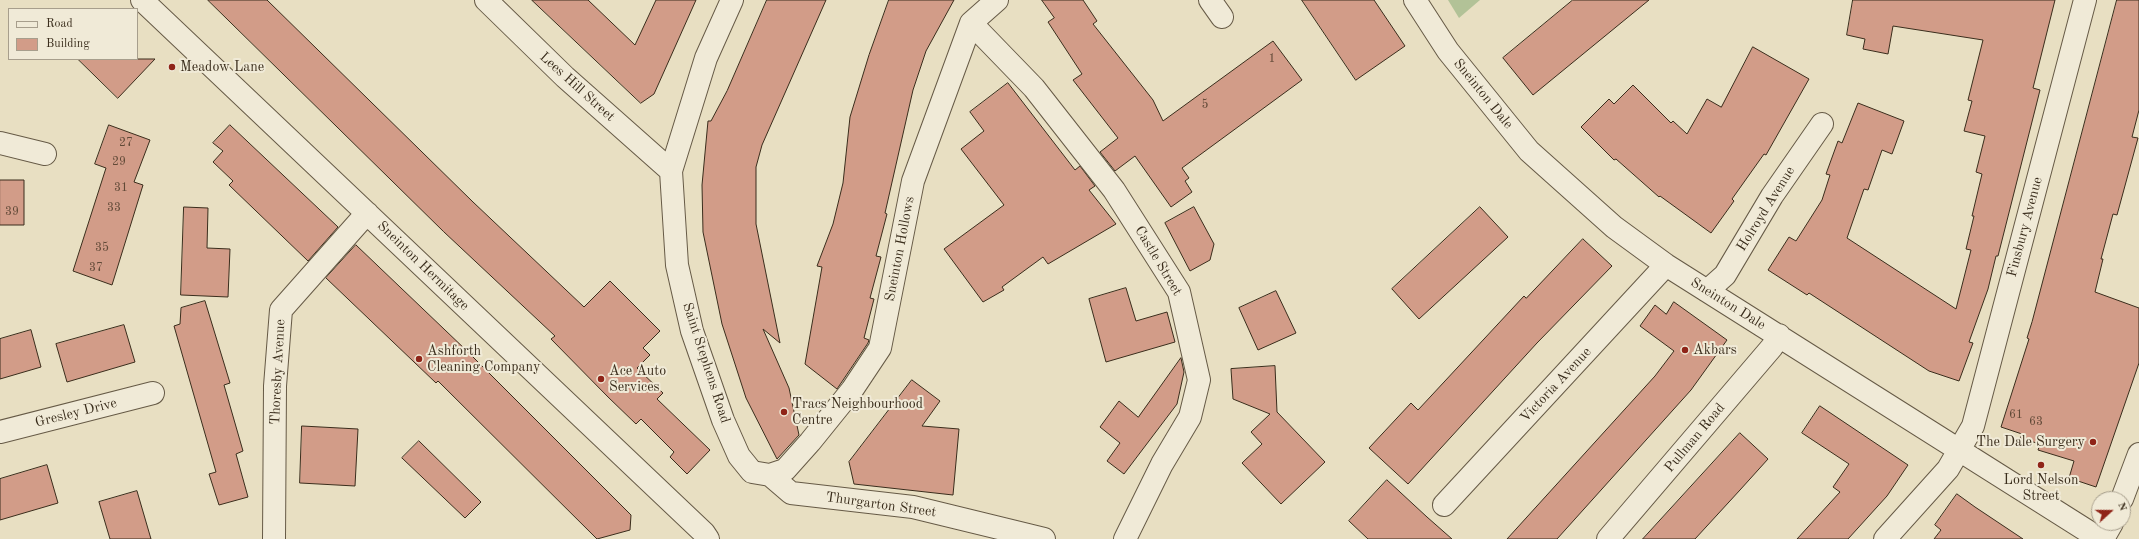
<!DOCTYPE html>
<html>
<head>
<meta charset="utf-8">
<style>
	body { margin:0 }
	#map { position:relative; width:2139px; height:539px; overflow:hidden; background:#e8dfc2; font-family:"Old Standard TT",serif }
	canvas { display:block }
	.legend { position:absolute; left:8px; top:8px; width:130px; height:52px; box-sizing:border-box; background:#f0ead7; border:1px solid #a79e8c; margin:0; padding:5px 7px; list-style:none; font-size:12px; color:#3a2d1c }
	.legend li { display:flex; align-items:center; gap:8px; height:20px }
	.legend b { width:20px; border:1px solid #a79e8c }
	.north { position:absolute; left:2091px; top:491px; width:40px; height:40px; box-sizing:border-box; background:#f0ead7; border:1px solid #a79e8c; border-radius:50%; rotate:69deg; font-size:11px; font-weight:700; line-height:16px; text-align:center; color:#3a2d1c }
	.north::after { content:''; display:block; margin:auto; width:14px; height:18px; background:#8f2418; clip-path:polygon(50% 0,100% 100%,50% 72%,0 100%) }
</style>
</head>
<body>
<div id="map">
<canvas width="2139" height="539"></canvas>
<ul class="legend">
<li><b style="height:5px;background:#f0ead7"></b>Road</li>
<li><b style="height:11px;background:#d29c88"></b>Building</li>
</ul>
<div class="north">N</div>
</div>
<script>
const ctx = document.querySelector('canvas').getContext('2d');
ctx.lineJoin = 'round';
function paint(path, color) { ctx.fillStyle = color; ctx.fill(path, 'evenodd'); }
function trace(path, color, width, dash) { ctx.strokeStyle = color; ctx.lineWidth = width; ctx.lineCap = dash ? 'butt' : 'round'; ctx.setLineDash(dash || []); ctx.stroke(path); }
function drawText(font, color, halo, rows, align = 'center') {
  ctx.font = font + ' "Old Standard TT",serif'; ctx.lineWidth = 4; ctx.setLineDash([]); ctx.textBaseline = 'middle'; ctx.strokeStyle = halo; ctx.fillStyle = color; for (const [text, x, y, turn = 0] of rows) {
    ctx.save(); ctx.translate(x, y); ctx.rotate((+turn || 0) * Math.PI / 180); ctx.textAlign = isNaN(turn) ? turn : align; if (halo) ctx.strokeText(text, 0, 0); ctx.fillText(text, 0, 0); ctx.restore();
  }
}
paint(new Path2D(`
	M1448,0h32l-21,18z`), '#b2c297');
const building = new Path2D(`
	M208,0h59l206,202 111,105 26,-26 50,50 -17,17 7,7 -13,13 26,25 -6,6 53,51 -23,24 -17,-17 4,-5 -33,-33 -5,5 -28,-27 -57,-58 4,-3 -111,-104z
	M532,0h56l47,45 21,-45h40l-42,94 -13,9z
	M767,0h59l-64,145 -6,22v57l24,119 -17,-14 26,59 10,47 -22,24 -31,-61 -24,-74 -19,-92 -1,-47 6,-64h3l16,-30z
	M889,0h65l-28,51 -13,39 -28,123 2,1 -11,42 5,1 -11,41 4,1 -10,39 5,2 -1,3 -31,46 -32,-25 17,-97 -5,-1 16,-42 10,-41 7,-66 19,-62z
	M1042,0h41l14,21 -4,3 60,76 10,21 110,-80 29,39 -120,88 7,10 -4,3 7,11 -21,15 -36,-51 -20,15 -15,-19 18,-14 -45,-58 9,-6 -34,-52 6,-4z
	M1302,0h72l31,46 -49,34z
	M1573,0h76l-116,95 -30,-37z
	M1853,0h202l-22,88 7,2 -4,16 -38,150h-2l-8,33 -19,53 4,1 -14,38 -30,-10 -120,-78 -2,2 -39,-25 21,-33 7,4 26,-41 8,-25 -4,-1 12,-33 4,2 16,-40 46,18 -12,33 -10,-4 -14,40 -4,-1 -17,49 109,71 15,-59 -5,-1 8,-33h-2l10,-42 -6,-2 9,-36 -21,-5 8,-30 -4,-1 15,-60 -90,-14 -5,28 -25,-5 2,-10 -18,-4z
	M2117,0h22v110l-7,27 6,1 -21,77 -4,-1 -12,45h2l-8,33 44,16v55l-43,124 -27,-9 5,-17 -36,-11 2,-6 -20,-6 2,-4 -21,-7 28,-88 -2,-1 5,-16z
	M1753,47l56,32 -43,76 -2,-1 -32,45 2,2 -23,32 -51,-37 -1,1 -43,-38 -2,1 -33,-33 28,-28 5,5 19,-19 38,38 2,-2 14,13 20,-35 14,8z
	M78,59h77l-37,39z
	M1008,83l67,87 5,-4 15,20 -6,4 27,34 -68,40 -5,-7 -41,30 2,3 -21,12 -39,-53 60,-44 -43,-56 23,-18 -14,-19z
	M109,125l41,15 -16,42 9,3 -31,100 -39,-14 33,-103 -11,-4z
	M230,125l108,102 -30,34 -79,-76 4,-4 -20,-19 10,-11 -10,-8z
	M0,180h24v45h-24z
	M184,207l24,1 -1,40 23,1 -2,48 -47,-2z
	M1194,207l20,37 -4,16 -20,11 -25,-48z
	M1480,207l28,30 -89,82 -27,-30z
	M1583,239l29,27 -75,77 -129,141 -39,-36 42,-45 7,7 106,-114 2,2z
	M356,245l111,106 164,164 -1,15 -33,9 -159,-158 -2,2 -110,-105z
	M1126,288l10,33 31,-9 8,30 -69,20 -17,-63z
	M1276,291l20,42 -38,17 -19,-42z
	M205,301l25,82 -6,2 19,66 -7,3 12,43 -29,8 -10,-31 7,-2 -42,-146 6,-2 1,-16z
	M1674,302l53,38 -36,50 -134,149h-50l148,-163 19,-25 -34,-25 15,-21 11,9z
	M124,325l11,37 -68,20 -11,-38z
	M31,330l10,37 -41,12v-40z
	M1181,358l3,14 -7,32 -53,70 -17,-13 13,-18 -20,-16 19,-26 19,16z
	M1275,366l2,46 48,50 -44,42 -39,-41 20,-19 -11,-12 19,-18 -37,-15 -2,-30z
	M912,380l28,21 -18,25 37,3 -6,66 -99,-11 -5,-22z
	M1820,406l88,59 -21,31 -39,43h-51l43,-47 -7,-5 16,-23 -47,-31z
	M302,426l56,3 -3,57 -55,-3z
	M1740,433l28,26 -28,31 -45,49h-52z
	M419,441l62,61 -16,16 -63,-60z
	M47,465l11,38 -58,17v-41z
	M1387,480l40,37 25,22h-84l-19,-18z
	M137,491l14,48h-41l-11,-37z
	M1957,494l18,13 48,32h-89l7,-9 -6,-5z`);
paint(building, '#d29c88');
trace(building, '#3a2d1c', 1);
const minor = new Path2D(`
	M142,0l562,533 4,6
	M486,0l79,77 106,94
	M732,0l-26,58 -35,113 6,94 15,66 31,89 16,36 13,16 18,3 15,-5 25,-28 42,-52 28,-42 33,-167 58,-158 26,-23
	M1210,0l12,17
	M1415,0l33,51 81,100 85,76 52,38 434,274
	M971,23l63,65 80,102 65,102 20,88 -9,37 -28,47 -37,75
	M0,143l45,11
	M1707,291l18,-16 47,-79 50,-72
	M0,432l153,-39
	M770,475l21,18 122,14 131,32
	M2122,499l17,-45
	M1444,505l222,-240
	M274,539l1,-153 6,-76 86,-97
	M1608,539l164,-192 7,-12
	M1885,539l63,-70 25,-43 112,-426
	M2103,539l9,-16`);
trace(minor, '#665a46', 24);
trace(minor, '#f0ead7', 22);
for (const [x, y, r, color] of [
	[172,67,4,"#8f2418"],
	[1685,350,4,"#8f2418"],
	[419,359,4,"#8f2418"],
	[601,379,4,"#8f2418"],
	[784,412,4,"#8f2418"],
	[2093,442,4,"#8f2418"],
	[2041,465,4,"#8f2418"]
]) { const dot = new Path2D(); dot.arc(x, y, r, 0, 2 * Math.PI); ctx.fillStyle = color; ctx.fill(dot); trace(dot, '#f0ead7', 1.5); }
drawText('12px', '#604937', null, [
	["1",1272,59],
	["5",1205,105],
	["27",126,143],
	["29",119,162],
	["31",121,188],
	["33",114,208],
	["39",12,212],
	["35",102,248],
	["37",96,268],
	["61",2016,415],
	["63",2036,422]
]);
drawText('14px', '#3a2d1c', '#f0ead7', [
	["Meadow Lane",180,67],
	["Akbars",1693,350],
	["Ashforth",427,351],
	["Cleaning Company",427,367],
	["Ace Auto",609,371],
	["Services",609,387],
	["Tracs Neighbourhood",792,404],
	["Centre",792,420],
	["The Dale Surgery",2085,442,"right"],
	["Lord Nelson",2041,480,"center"],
	["Street",2041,496,"center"]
], 'left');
drawText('14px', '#3a2d1c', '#f0ead7', [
	["Lees Hill Street",577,87,42],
	["Sneinton Dale",1483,94,51],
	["Holroyd Avenue",1766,209,-58],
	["Finsbury Avenue",2025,227,-75],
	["Sneinton Hollows",900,249,-79],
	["Castle Street",1158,261,59],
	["Sneinton Hermitage",423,266,44],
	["Sneinton Dale",1728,304,32],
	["Saint Stephens Road",706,363,72],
	["Thoresby Avenue",278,372,-87],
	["Victoria Avenue",1556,385,-47],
	["Gresley Drive",76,413,-14],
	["Pullman Road",1695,438,-50],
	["Thurgarton Street",881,505,8]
]);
</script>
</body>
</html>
